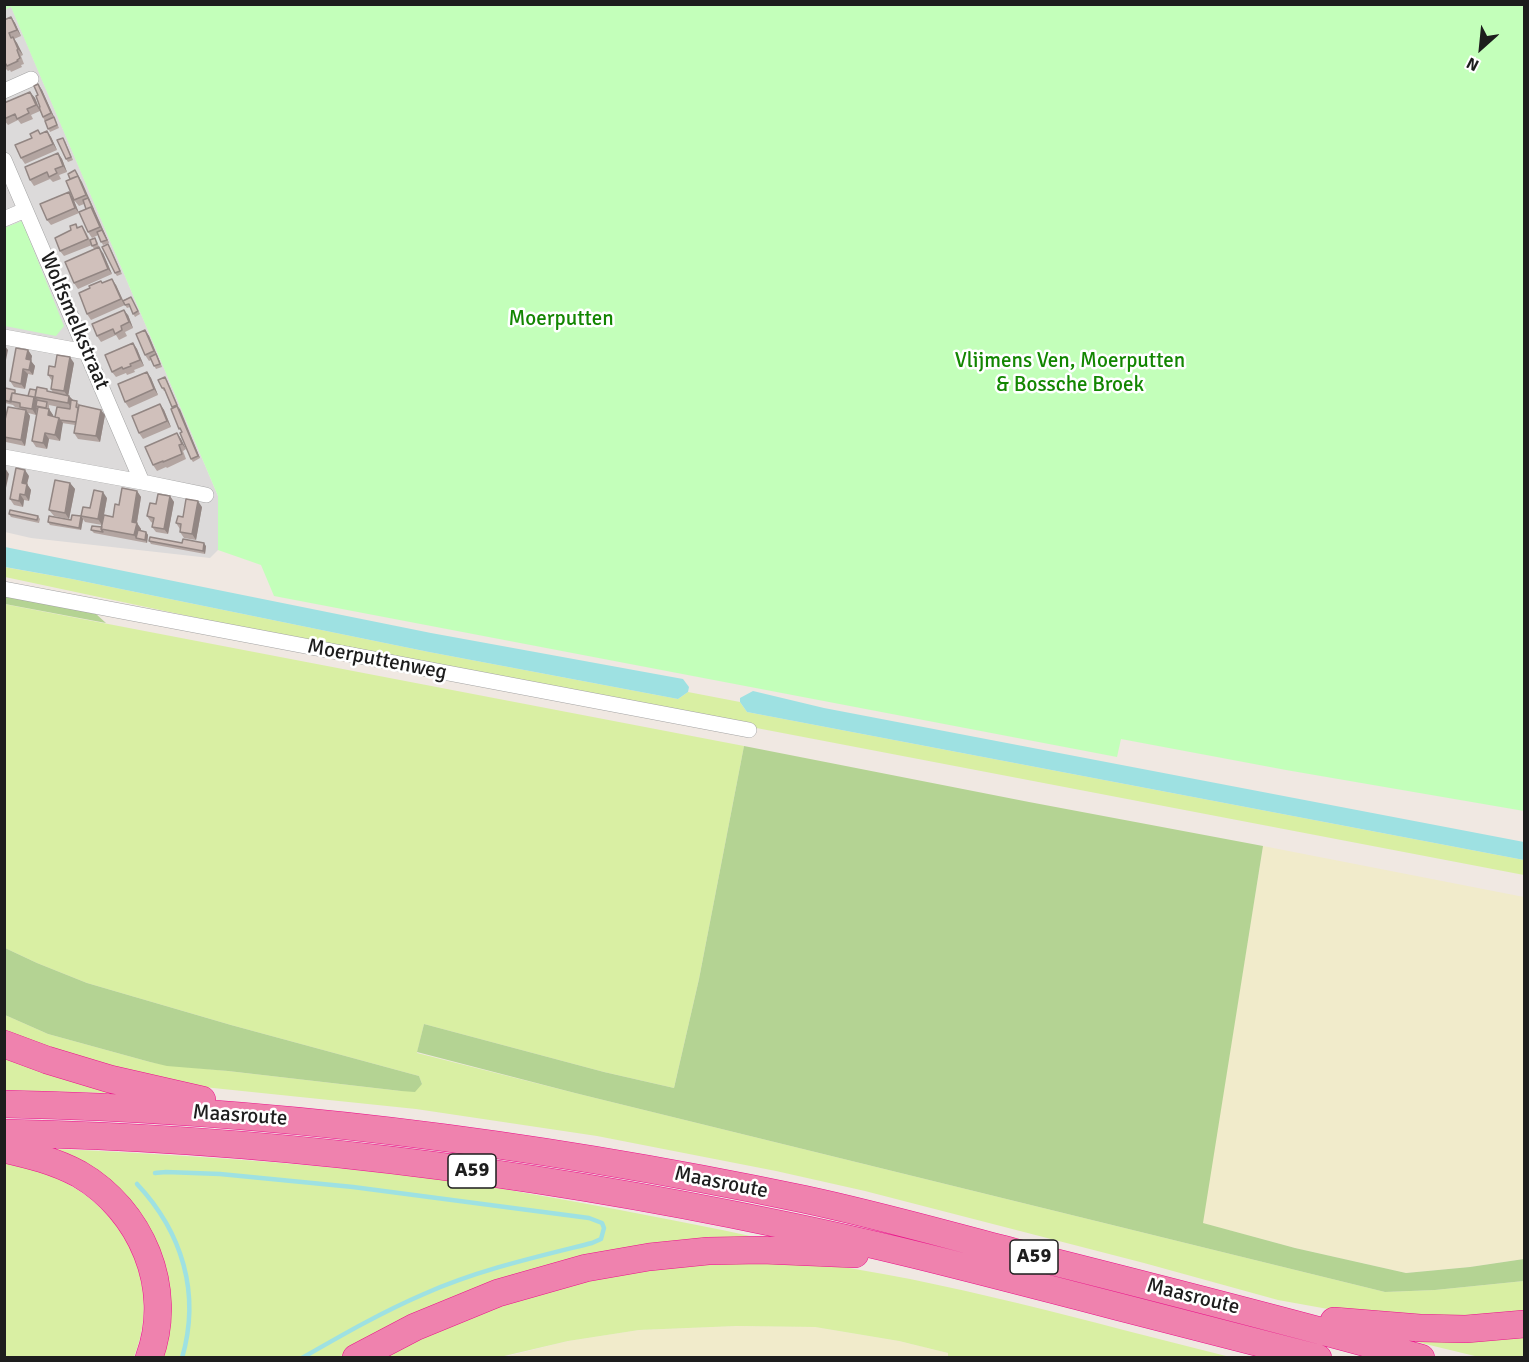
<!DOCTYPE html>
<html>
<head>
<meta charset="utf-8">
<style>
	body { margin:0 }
	#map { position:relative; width:1529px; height:1362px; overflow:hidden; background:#f0e8e2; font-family:Signika,sans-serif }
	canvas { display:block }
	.frame { position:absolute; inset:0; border:6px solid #1d1d1d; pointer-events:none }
	.north { position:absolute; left:1451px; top:18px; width:60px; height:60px; -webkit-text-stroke:4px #fff; paint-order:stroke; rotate:207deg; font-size:16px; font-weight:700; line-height:24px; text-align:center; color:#1d1d1d }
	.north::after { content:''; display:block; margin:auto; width:21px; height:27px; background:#1d1d1d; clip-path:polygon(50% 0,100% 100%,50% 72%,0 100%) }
</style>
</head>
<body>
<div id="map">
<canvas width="1529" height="1362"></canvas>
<div class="frame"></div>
<div class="north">N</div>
</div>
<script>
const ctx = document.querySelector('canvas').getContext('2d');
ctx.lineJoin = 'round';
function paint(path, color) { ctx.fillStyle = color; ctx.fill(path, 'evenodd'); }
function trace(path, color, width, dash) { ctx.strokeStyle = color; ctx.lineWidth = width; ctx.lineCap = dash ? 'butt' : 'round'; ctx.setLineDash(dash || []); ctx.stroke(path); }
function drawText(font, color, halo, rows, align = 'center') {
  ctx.font = font + ' Signika,sans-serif'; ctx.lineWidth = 5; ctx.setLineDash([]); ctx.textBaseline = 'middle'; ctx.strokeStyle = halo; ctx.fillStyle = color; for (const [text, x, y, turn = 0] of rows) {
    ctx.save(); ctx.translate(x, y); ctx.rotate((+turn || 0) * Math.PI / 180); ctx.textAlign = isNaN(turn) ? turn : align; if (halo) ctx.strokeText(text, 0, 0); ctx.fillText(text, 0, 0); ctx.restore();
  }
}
paint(new Path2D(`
	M10,4l208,492v54l-8,8 -179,-20 -26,-6 -1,-527z`), '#dcdada');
paint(new Path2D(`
	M1263,846l261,51v362l-54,8 -64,6 -111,-25 -93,-25z
	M737,1326l78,1 84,14 49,12v5h-448l68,-17 71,-11z`), '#f1ebcb');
paint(new Path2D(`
	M4,567l68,12 357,73 249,47 10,-7 52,10 7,10 777,148v15l-825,-158 -285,-53 -409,-87z
	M4,604l740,142 -45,233 -25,109 -70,-16 -180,-48 -7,29 158,40 810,199 50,-2 89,-9v31l-46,6h-100l-100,-18 -134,-37 -279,-72 -89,-20 -179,-35 -181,-27 -251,-26 -57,-14 -103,-37v-17l43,19 102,28 17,3 61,6 173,20 21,-7 -3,-8 -188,-51 -144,-42 -50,-20 -32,-15z
	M5,1049l135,45 -135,-4z
	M32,1148c130,5 260,14 389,29 46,5 93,14 139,22 73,13 145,27 218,43l-66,-1 -360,109 -13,7h-182l-21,-136z
	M4,1161c23,6 58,17 77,31 54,37 78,104 53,165h-129z
	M802,1261c145,19 286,61 428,96h-282v-4l-49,-12 -84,-14 -78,-1 -98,4 -71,11 -68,16 -118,1 60,-31 114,-42 91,-18z
	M1524,1328v29h-45l-91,-22z`), '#d9efa3');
paint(new Path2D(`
	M4,594l92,20 10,9 -101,-19z
	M744,746l285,56 234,44 -60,377 92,25 111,25 64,-6 54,-8v22l-89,9 -50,2 -810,-199 -158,-41 7,-28 180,48 70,16 25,-109z
	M5,948l32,15 50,20 144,42 188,51 3,8 -7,8 -14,-1 -173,-20 -61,-5 -17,-4 -102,-28 -43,-19z`), '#b4d393');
paint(new Path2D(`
	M4,5h1520v806l-238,-41 -165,-31 -4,18 -843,-161 -13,-31 -43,-15v-54l-207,-489 -6,3z
	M22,221l42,105 -8,10 -51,-10 -1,-98z`), '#c3ffba');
paint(new Path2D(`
	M5,547l426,86 252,46 6,8 -1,5 -10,7 -249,-47 -357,-73 -67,-12z
	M753,691l71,17 700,134v18l-777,-148 -7,-10v-4z`), '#9ee1e2');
trace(new Path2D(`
	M155,1173l11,-1 54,2 133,13 236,31 13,5 2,5 -3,11 -9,4c-56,14 -114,27 -168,51 -42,18 -82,41 -122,64
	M137,1184c45,48 64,109 45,174`), '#9ee1e2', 4.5);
const minor = new Path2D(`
	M4,91l27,-12
	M4,160c46,108 93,215 138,322
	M4,219l21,-9
	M4,337l82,15
	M4,457l138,25 64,13
	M4,589l745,141`);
const motorway = new Path2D(`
	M4,1044l43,16 63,19 92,21
	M4,1104c269,5 536,40 799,95 71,15 141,35 211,53 136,34 272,69 407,106
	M4,1133c262,5 524,38 780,92 98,20 196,46 293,71 80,21 160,41 241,62
	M4,1149c26,6 51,12 75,25 62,36 96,114 70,184
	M1334,1321l86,7 46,1 58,-5
	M356,1358l59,-31 83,-34 88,-25 63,-11 59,-6 54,-1 93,4`);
trace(minor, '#a4a4a4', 16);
trace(motorway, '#ea138b', 28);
trace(minor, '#fff', 15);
trace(motorway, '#ef82ae', 27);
paint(new Path2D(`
	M11,17l4,6 6,13 -7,3 3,4 6,12 -2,1 3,8 -3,1 1,2 -11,5 -1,-2 -2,1 -4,-4v-47z
	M38,84l4,6 17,38 -9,4 -10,-21 -9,4 2,4 -12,5 -3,-4 -10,5 -4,-5v-17l26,-11 5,6 4,9h1l-2,-12z
	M38,130l2,4 7,-3 4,6 6,13 -32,14 -4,-6 11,-20z
	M65,141l8,19 -5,2 -2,-3z
	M58,153l4,6 5,13 -8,3 2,4 -8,3 -3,-3 -16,7 -4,-6z
	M77,173l32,70 -6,2 -5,-10 -6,3 -4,-6 -2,-23 -2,-5 -5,2 -5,-6 -4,-21z
	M69,192l4,6 6,15 -28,12 -4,-5z
	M76,224l2,4 4,-2 4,6 4,8 7,1 2,6 -5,2 -2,-4 -28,11 -4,-5z
	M110,247l12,27 -5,2 -2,-3z
	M103,253l9,21 -34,15 -4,-6z
	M102,283l14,2 7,15 8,-3 9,17 -5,3 -5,-10 -3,1 -2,-3 -34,15 -4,-6z
	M128,315l5,13 -8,4 2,4 -8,4 -3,-5 -15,7 -4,-6z
	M145,330l4,6 13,31 -6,2 -5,-9 -2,1 -4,-6z
	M133,343l4,6 7,17 -10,4 1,2 -8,3 -1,-2 -10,4 -4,-5z
	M28,350l4,6 -1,5 4,5 -2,9 -5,-1 -3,15 -11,-2 -4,-6z
	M74,363l-6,32 5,5 6,4v2l26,9 -5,27 -22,-3 -4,-6 1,-8 -13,-2 -2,18 -11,-2 -2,10 -11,-2 -4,-6 6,-32 -1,-1 -1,7 -8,-2 2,3 -5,30 -19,-4 -2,-2v-16l18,-15 -7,-2 -2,-2 -8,-2v2l-1,-14 24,5 21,-4 4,1 -2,-4 1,-8 -4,-6 7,-8zM49,405l20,4 -14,8 -2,-1v-1l-4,-6z
	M147,372l4,6 7,17 -29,13 -4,-6z
	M167,380l33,78 -7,4 -2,-3 -9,-28 -3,-2 -7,-21 -7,-17h-1l-2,-3z
	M160,404l4,6 7,17 -28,12 -4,-6z
	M177,433l4,6 5,10 -3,2 3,8 -19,9 -1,-1 -9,4 -4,-6z
	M29,476l-2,8 4,6 -2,11 -5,-1 -1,7 -9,-2 -4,-6z
	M70,483l5,6 -6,30 -15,-3 -5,-6z
	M137,491l4,6 -4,26 4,6v2l5,1 2,3 -1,8 -53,-10 -3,-3 11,-3 11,-10 6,-12z
	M170,496l4,6 -6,32 -12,-2 -4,-5 1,-4 -2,-1 -4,-6 9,-12z
	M107,498l-5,27 -17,-3 -4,-6z
	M202,507l-6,33 -12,-2 -4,-6v-3l-4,-6 7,-6z
	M9,514l29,2 2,3 -1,4 -28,-6z
	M81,516l2,3 -2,11 -31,-5 -2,-3 23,-2z
	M149,541l33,2 24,3 -1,8 -54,-10z`), '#b3a5a1');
paint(new Path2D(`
	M11,17l4,6 6,13 -4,-6z
	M13,37l4,6 6,12 -5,-6z
	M38,84l4,6 13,29 -4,-6z
	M30,92l5,6 5,13 -4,-6z
	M47,131l4,6 6,13 -4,-6z
	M58,153l4,6 5,13 -4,-6z
	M75,170l7,12 27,61 -9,-16z
	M69,192l4,6 6,15 -4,-5z
	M99,247l4,6 9,21 -4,-5z
	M112,279l4,6 9,20 -4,-6z
	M124,310l4,5 5,13 -4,-6z
	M145,330l4,6 13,31 -8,-16z
	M133,343l4,6 7,17 -4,-6z
	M4,345l4,5 -4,20z
	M28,350l4,6 -1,5 4,5 -2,9 -4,-5 -3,-11z
	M70,357l4,6 -6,34 -4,-6z
	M23,369l5,5 -3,15 -4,-5z
	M147,372l4,6 7,17 -4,-6z
	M69,396l5,5 -2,8 -4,-6z
	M34,397l4,6 -2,3 1,2 -1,7 -4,-6z
	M160,404l4,6 7,17 -4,-6z
	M177,406l3,3 20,49 -2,-2z
	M49,409l4,6 -1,6 -4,-6z
	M26,410l4,6 -5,30 -4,-6z
	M101,410l4,5 -5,27 -4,-6z
	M59,418l4,5 -3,18 -5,-6z
	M45,433l4,6 -2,10 -4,-6z
	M177,433l4,6 5,10 -4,-5z
	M5,468l4,6 -5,23v-27z
	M25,470l4,6 -2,8 4,6 -2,11 -4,-6 -3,-12z
	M70,483l5,6 -6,30 -4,-6z
	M137,491l4,6 -5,31 -4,-6z
	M103,492l4,6 -5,27 -4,-6z
	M20,494l4,6 -1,7 -4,-6z
	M170,496l4,6 -6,32 -4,-5z
	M198,501l4,6 -6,33 -4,-6z
	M81,516l2,3 -2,11 -2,-2z
	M137,523l4,6 -2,10 -3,-1 -2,-3z
	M146,532l2,3 -1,8 -2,-3z
	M204,543l2,3 -1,8 -2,-3z`), '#928683');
const building = new Path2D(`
	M11,17l6,13 -8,3 2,5 2,-1 5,12 -1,1 3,8 -3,2 1,1 -11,5 -1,-2 -2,1v-45z
	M38,84l13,29 -8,4 -4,-10h1l-4,-11 2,-1 -4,-9z
	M30,92l6,13 -9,4 2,4 -12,6 -2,-5 -11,5v-16z
	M54,117l3,8 -9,4 -3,-8z
	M38,130l2,4 7,-3 6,13 -32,14 -6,-13 17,-7 -2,-4z
	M63,138l8,19 -5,2 -9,-19z
	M58,153l5,13 -8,3 2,4 -8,4 -2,-5 -17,8 -5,-13z
	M75,170l4,8 -1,-2 -8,3 -2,-5z
	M78,176l8,19 -12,5 -8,-19z
	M69,192l6,16 -28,12 -7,-16z
	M88,198l5,11 -2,-2 -5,2 -3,-9z
	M91,207l9,20 -12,5 -9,-20z
	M76,224l1,4 5,-2 6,13 -28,12 -5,-13 16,-8 -1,-4z
	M102,230l5,10 -6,2 -4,-10z
	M95,238l2,6 -5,2 -2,-6z
	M108,244l12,27 -5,2 -13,-26z
	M99,247l9,22 -34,14 -9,-21z
	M112,279l9,20 -34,15 -8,-21 11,-5 -1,-2 12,-5 1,2z
	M131,297l7,14 -5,3 -4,-10 -4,1 -2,-4z
	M124,310l5,12 -8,4 1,4 -7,4 -2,-5 -16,7 -5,-12z
	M145,330l9,21 -9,4 -9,-21z
	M133,343l7,17 -10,4 1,2 -8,3 -1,-2 -10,5 -7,-17z
	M16,348l12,2 -2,9 5,1 -2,10 -6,-1 -2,15 -11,-3z
	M156,354l4,10 -6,2 -4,-9z
	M57,355l13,2 -6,34 -13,-2 2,-13 -5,-1 1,-9 6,1z
	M147,372l7,17 -29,13 -7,-18z
	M165,377l12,28 -5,2 -8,-19h-2l-4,-8z
	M37,387l10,2v2l22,5 -1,7 -33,-6z
	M5,388l10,2v3h-3l-1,9 -7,-2z
	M30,389l6,1 -1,7 1,2 -2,-2 -6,-1z
	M12,393l22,4 -2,12 -12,-2v-4l-10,-2z
	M37,400l10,2 -1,6 -10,-2z
	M71,400l6,1 -1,6 2,1 -2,14 -16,-2 -1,-2 -4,-1 2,-10 13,2z
	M160,404l7,17 -28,12 -7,-17z
	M79,405l22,5 -5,26 -22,-3z
	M177,406l21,50 -7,3 -11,-26 2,-1 -2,-4 -1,1 -8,-20z
	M8,407l18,3 -5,30 -17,-3v-13z
	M38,407l11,2 -1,6 11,3 -4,17 -10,-2 -2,10 -11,-2z
	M177,433l5,11 -3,1 3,9 -19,8v-1l-10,4 -8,-18z
	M16,468l9,2 -3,13 5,1 -2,11 -5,-1 -1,7 -9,-2z
	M55,480l15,3 -5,30 -16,-3z
	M122,488l15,3 -5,31 5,1 -3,12 -33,-6 3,-14 9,2 2,-13 4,1z
	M94,490l9,2 -5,27 -17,-3 2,-9 7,1z
	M158,494l12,2 -6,33 -12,-2 2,-9 -7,-2 3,-13 6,1z
	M186,499l12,2 -6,33 -12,-2 1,-8 -5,-1 2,-7 5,1z
	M10,510l28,6 -1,4 -28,-6z
	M72,515l9,1 -2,12 -31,-6 1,-6 22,4z
	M92,526l10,1 -1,2 2,3 -12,-2z
	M138,530l8,2 -1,8 -9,-2z
	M150,537l32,6 1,-4 21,4 -1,8 -54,-10z`);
paint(building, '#d0c0bb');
trace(building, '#928683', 1.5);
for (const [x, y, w] of [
	[472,1171,48],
	[1034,1257,48]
]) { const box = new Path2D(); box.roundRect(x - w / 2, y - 17, w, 34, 4.5); ctx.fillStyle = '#fff'; ctx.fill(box); trace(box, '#1d1d1d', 1.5); }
drawText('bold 20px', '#1d1d1d', null, [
	["A59",472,1171],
	["A59",1034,1257]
]);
drawText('21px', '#128601', '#fff', [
	["Moerputten",561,319],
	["Vlijmens Ven, Moerputten",1070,361],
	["& Bossche Broek",1070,385]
]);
drawText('21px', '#1d1d1d', '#fff', [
	["Wolfsmelkstraat",74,321,67],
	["Moerputtenweg",377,660,11],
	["Maasroute",240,1116,4],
	["Maasroute",721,1183,11],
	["Maasroute",1193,1297,14]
]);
</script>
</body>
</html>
